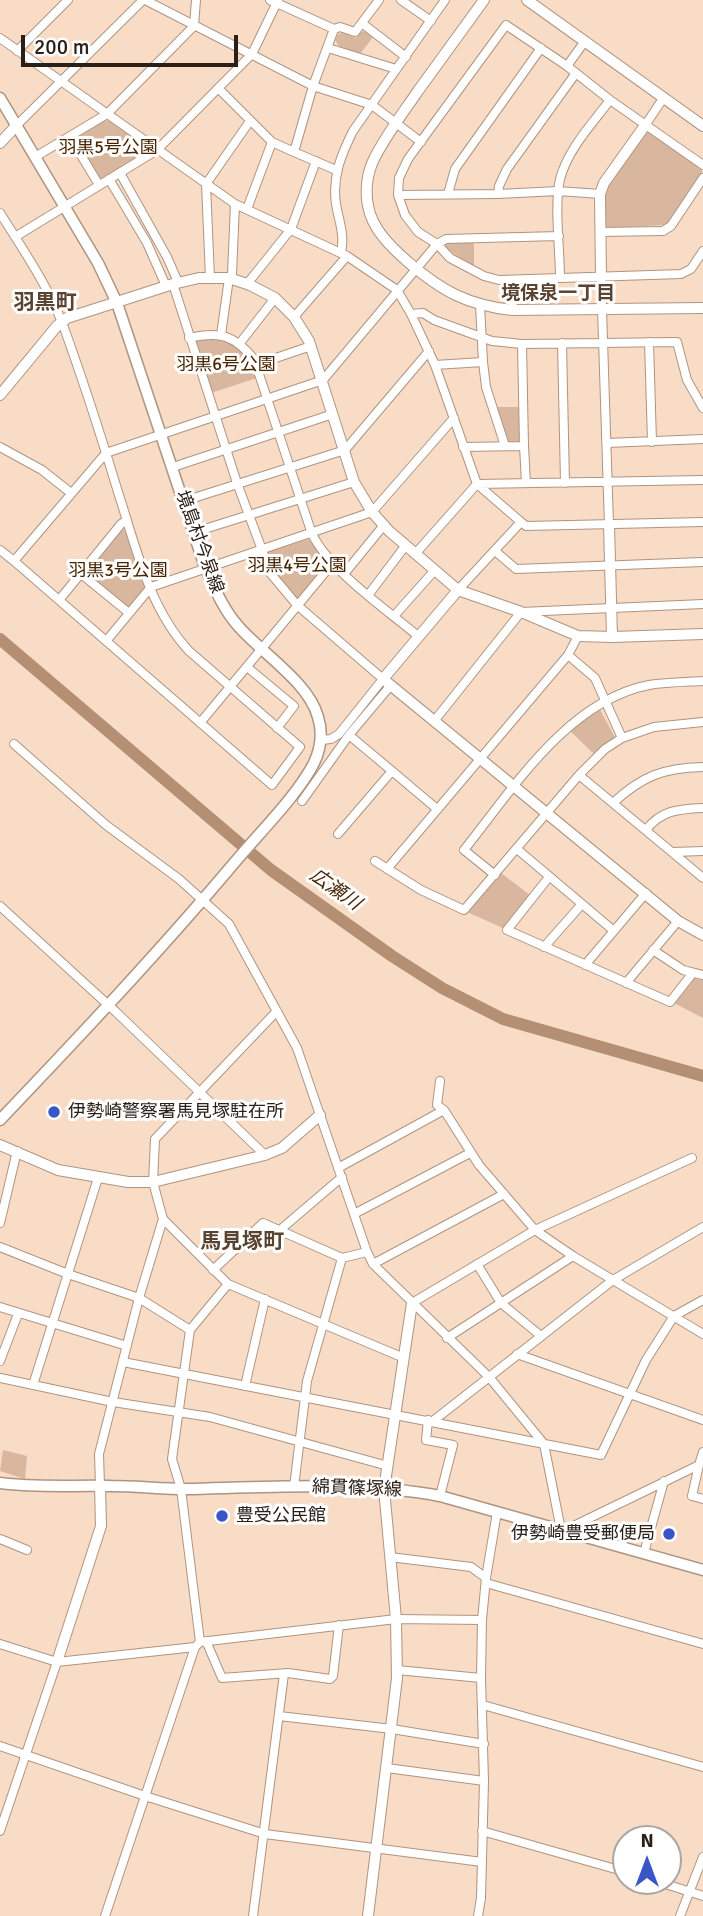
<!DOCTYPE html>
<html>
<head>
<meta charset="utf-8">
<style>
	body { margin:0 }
	#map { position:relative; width:703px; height:1916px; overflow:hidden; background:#f9dcc6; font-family:Signika,sans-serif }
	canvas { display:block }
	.north { position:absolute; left:612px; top:1825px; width:70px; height:70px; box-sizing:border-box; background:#fff; border:2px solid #aaa6a3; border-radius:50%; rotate:0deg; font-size:19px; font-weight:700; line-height:28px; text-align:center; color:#2b2018 }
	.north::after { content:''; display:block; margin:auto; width:24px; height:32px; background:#3956c7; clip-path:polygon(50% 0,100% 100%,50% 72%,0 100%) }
	.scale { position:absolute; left:21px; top:35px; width:217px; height:32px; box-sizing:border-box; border:4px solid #2b2018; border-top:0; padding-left:9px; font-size:21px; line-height:24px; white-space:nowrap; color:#2b2018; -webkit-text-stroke:5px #fff; paint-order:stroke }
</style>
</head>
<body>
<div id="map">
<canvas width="703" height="1916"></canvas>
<div class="north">N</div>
<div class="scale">200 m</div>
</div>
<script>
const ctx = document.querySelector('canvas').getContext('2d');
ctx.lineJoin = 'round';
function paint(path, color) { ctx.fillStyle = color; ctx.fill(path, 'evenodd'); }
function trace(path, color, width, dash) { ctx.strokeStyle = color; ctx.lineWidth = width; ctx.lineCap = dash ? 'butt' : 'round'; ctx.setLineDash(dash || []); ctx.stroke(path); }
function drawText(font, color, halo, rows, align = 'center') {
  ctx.font = font + ' Signika,"Noto Sans JP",sans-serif'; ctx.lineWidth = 6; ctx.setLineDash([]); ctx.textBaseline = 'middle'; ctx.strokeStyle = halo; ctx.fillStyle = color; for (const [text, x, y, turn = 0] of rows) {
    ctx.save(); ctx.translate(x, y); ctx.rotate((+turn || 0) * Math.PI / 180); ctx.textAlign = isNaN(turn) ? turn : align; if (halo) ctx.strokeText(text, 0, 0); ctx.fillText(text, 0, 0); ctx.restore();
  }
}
paint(new Path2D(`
	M366,31l7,6 -13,17 -21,-8 -4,-6 3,-6 5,-1 13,5 5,-6z
	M105,120l6,1 37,26v5l-46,27 -5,-1 -22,-36v-4z
	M652,132l50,37v5l-36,51 -57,3 -4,-2 -1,-26 3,-12 37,-55z
	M474,241v26l-28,-19v-6z
	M207,337c27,5 43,13 50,41l-43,14 -3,-2 -16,-47 2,-4z
	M495,407h25l-1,34 -9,2 -4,-3z
	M121,529l5,1 20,57 -16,19h-4l-39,-31v-5z
	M309,539l18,23 -1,5 -26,32 -6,-1c-10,-12 -30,-30 -26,-46z
	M599,708l17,31 -22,15 -25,-24z
	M501,873l29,22 -25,34 -38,-17z
	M694,978l9,1v39l-29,-15z
	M3,1450l24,6 -2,23 -25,-8z`), '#d9b79e');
trace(new Path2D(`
	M0,639l271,231 121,86 50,32 61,31 200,57`), '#b48f73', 12);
const minor = new Path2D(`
	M145,0l168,86 59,19 49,37
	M270,0l64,29 6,-2 15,5 24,-32
	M401,0l30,21
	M363,24l43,33
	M334,29l-21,57 -19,66 42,18
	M0,38l235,166 112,52 50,34 14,24 24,51 42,119 44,38 5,4 177,-4
	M328,48l68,21
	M17,51l51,-51
	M567,66l18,-25
	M218,88l54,54 22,10
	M610,100c-18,24 -42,49 -50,79 -6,26 0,71 0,99l-61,2 -15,-4 -34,-18 -13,-14 -19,-12 -13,-17 -7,-20 1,-17 9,-19 98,-134 61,41 43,34 93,65
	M646,124l18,-27
	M16,126l127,-126
	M70,137l29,48
	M35,157l72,-43 87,-88 2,-26
	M120,173l47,84 11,25
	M109,179l38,64 19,43
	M448,194l7,-25 86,-121
	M498,194l1,-8 8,-17 69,-96
	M398,195l100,-1 60,-3 42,3
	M247,209l25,-67
	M0,213c22,35 48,73 63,112 20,55 38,111 55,167 18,55 31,116 71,159l111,96 -28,38 -258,-224 92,-108 217,-73 114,-136 9,-5 113,-3
	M600,232l63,-1 8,-5 32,-48
	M15,237l142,-87 95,-96 26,-54
	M341,253c4,-19 -2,-31 -5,-49 -4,-27 5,-49 17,-73l92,-131
	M210,278l-4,-94 44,-63
	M560,278l121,-4 10,-5 12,-18
	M601,278l8,247
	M173,284l64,199 34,91 26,31 86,74 -44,55 -8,5 -10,1
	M247,284l44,-55 25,-68
	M512,310l3,-30
	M411,314l12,-1 11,7 58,21 30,3 155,-2 10,38 16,28
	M294,317l53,-61
	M221,335l8,-57 3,-4 3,-70
	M189,338c31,-7 45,-3 65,21l58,175c20,39 73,74 107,103
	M649,342l3,100
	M240,343l35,-45
	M562,343l3,140
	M483,362l3,25 19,59
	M258,364l53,-18
	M435,365l48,-3 -3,-57
	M607,443l96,-4
	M524,446l2,37
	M0,447l42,23 29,23
	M463,447l61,-1 -2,-102
	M173,467l160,-53
	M184,501l161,-51 84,-99
	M195,532l159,-50
	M0,550l14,11
	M495,551l21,18 187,-7
	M416,553l61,-69 226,-4
	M80,573l49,40
	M344,574l40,-49
	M458,590l63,-68
	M369,594l37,-49
	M60,599l61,-75 6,-4
	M394,616l41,-46
	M107,640l44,-53 221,-75 82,-94
	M568,655l27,23 27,60
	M247,667l47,39 -17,22
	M435,720l86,-108 182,-8
	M200,723l132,-159
	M14,744l92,81 73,54 50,45 68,124 70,204 6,12 116,113 55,67 16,81 3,6 136,-66 4,-13
	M392,771l45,38
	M579,775l124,103
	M302,801l47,-66 42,-50
	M613,803c29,-27 50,-35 90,-36
	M646,830c15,-20 33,-21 57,-22
	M338,834l54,-63 -43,-36
	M517,849l97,82
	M673,852l30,-1
	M375,861l46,29 43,20 115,-135 26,-26 17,-11 32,-11 49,-5
	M387,869l181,-214 10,-19
	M495,875l-31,-25c49,-61 103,-149 185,-165 18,-3 36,-3 54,-4
	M549,877l-42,53 163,72 22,-28
	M0,906l116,106 149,143
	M544,947l38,-43
	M653,950l30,20 20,5
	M585,965l61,-72
	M626,983l52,-62
	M277,1011l-122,128 -2,43 10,37 65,65 176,74
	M440,1081l-3,24 7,5 35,55 56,65 38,26 130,78
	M338,1168l106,-58
	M354,1214l116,-61
	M0,1223l17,-72
	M280,1230l62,-53
	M0,1247l68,27 71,24 51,32 -18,129 9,30 19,153
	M373,1264l131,-70
	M477,1264l24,39 40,33
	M213,1270l50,-47 79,35
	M412,1303l123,-73 157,-72
	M0,1307l127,39
	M190,1330l38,-46
	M447,1338l126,-82
	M517,1354l186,66
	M0,1361l18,-47
	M123,1362l478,93 45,-95 28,-44 29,-16
	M0,1378l113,24 97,15 178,49
	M33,1385l65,-207
	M245,1386l20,-87
	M428,1420l-2,20 27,5 -13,51
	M433,1421l180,-141 90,-53
	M699,1465l-7,31 11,3
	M100,1486l-1,-32 40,-156 24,-79
	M294,1487l13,-106 35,-123 25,-6
	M0,1539l27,11
	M644,1553l20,-72
	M390,1557l81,10 15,11
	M486,1583l217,61
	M206,1641l16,37 66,-5 42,6 3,-3 6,-51
	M0,1644l57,18 138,-15
	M397,1670l84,8
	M483,1705l220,62
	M279,1716l113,13 92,15
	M0,1746l145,50 120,38 217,28
	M387,1768l97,13
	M0,1831l57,-169
	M482,1831l144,41
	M656,1881l47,15
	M105,1916l90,-269 5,-5 196,-23 86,1
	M253,1916l31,-242
	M478,1916l3,-18 3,-117 -3,-103 1,-58 4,-42 11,-66
	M680,1916l23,-59`);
const tertiary = new Path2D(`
	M484,0c-22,30 -44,61 -66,91 -15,22 -32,44 -44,68 -7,14 -9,32 -6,47 4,23 23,41 40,56 34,29 59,43 104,48l191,-2
	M527,0l176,126
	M0,143l16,-17
	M601,278l-1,-84 4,-11 42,-59
	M0,395l57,-69 10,-8 106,-34 26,-6h30l21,7 25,13 19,19 15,24 45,141 18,30 17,19 69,59 63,22 57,24 34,1 91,-3
	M609,525l3,112
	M458,590l-75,89 295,242 25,14
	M0,1145l58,25 70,12h25l112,-27 17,-7 38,-33
	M57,1662l44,-136 -1,-40
	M368,1916l29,-238 -1,-59 -12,-130 28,-186`);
const secondary = new Path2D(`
	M0,98l98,165 19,40 88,264c10,22 18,42 34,60 24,27 70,56 79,90 5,16 3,31 -4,46 -17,33 -55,70 -79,99 -75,89 -155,174 -235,258
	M0,1483c38,5 74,2 111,3 25,0 50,3 75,3 82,-2 173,-8 254,7l263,74`);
trace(minor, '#af9480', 10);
trace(tertiary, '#af9480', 12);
trace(secondary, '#af9480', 13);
trace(minor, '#fff', 8);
trace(tertiary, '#fff', 10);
trace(secondary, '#fff', 10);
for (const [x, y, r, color] of [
	[54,1112,7,"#3956c7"],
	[222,1516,7,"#3956c7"],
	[669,1534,7,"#3956c7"]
]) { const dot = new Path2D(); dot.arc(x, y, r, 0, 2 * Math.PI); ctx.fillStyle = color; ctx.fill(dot); trace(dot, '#fff', 2.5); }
drawText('18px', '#492401', '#fff', [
	["羽黒5号公園",108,148],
	["羽黒6号公園",226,365],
	["羽黒4号公園",297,566],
	["羽黒3号公園",118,571]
]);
drawText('18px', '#2b2018', '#fff', [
	["境島村今泉線",199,542,70],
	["綿貫篠塚線",357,1489,2]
]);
drawText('18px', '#2b2018', '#fff', [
	["伊勢崎警察署馬見塚駐在所",68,1112],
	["豊受公民館",236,1516],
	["伊勢崎豊受郵便局",655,1534,"right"]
], 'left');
drawText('bold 19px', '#5b4331', '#fff', [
	["境保泉一丁目",558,294]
]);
drawText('italic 19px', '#4a2602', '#fff', [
	["広瀬川",335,890,35]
]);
drawText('bold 21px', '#5b4331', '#fff', [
	["羽黒町",45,303],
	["馬見塚町",242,1242]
]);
</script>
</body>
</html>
